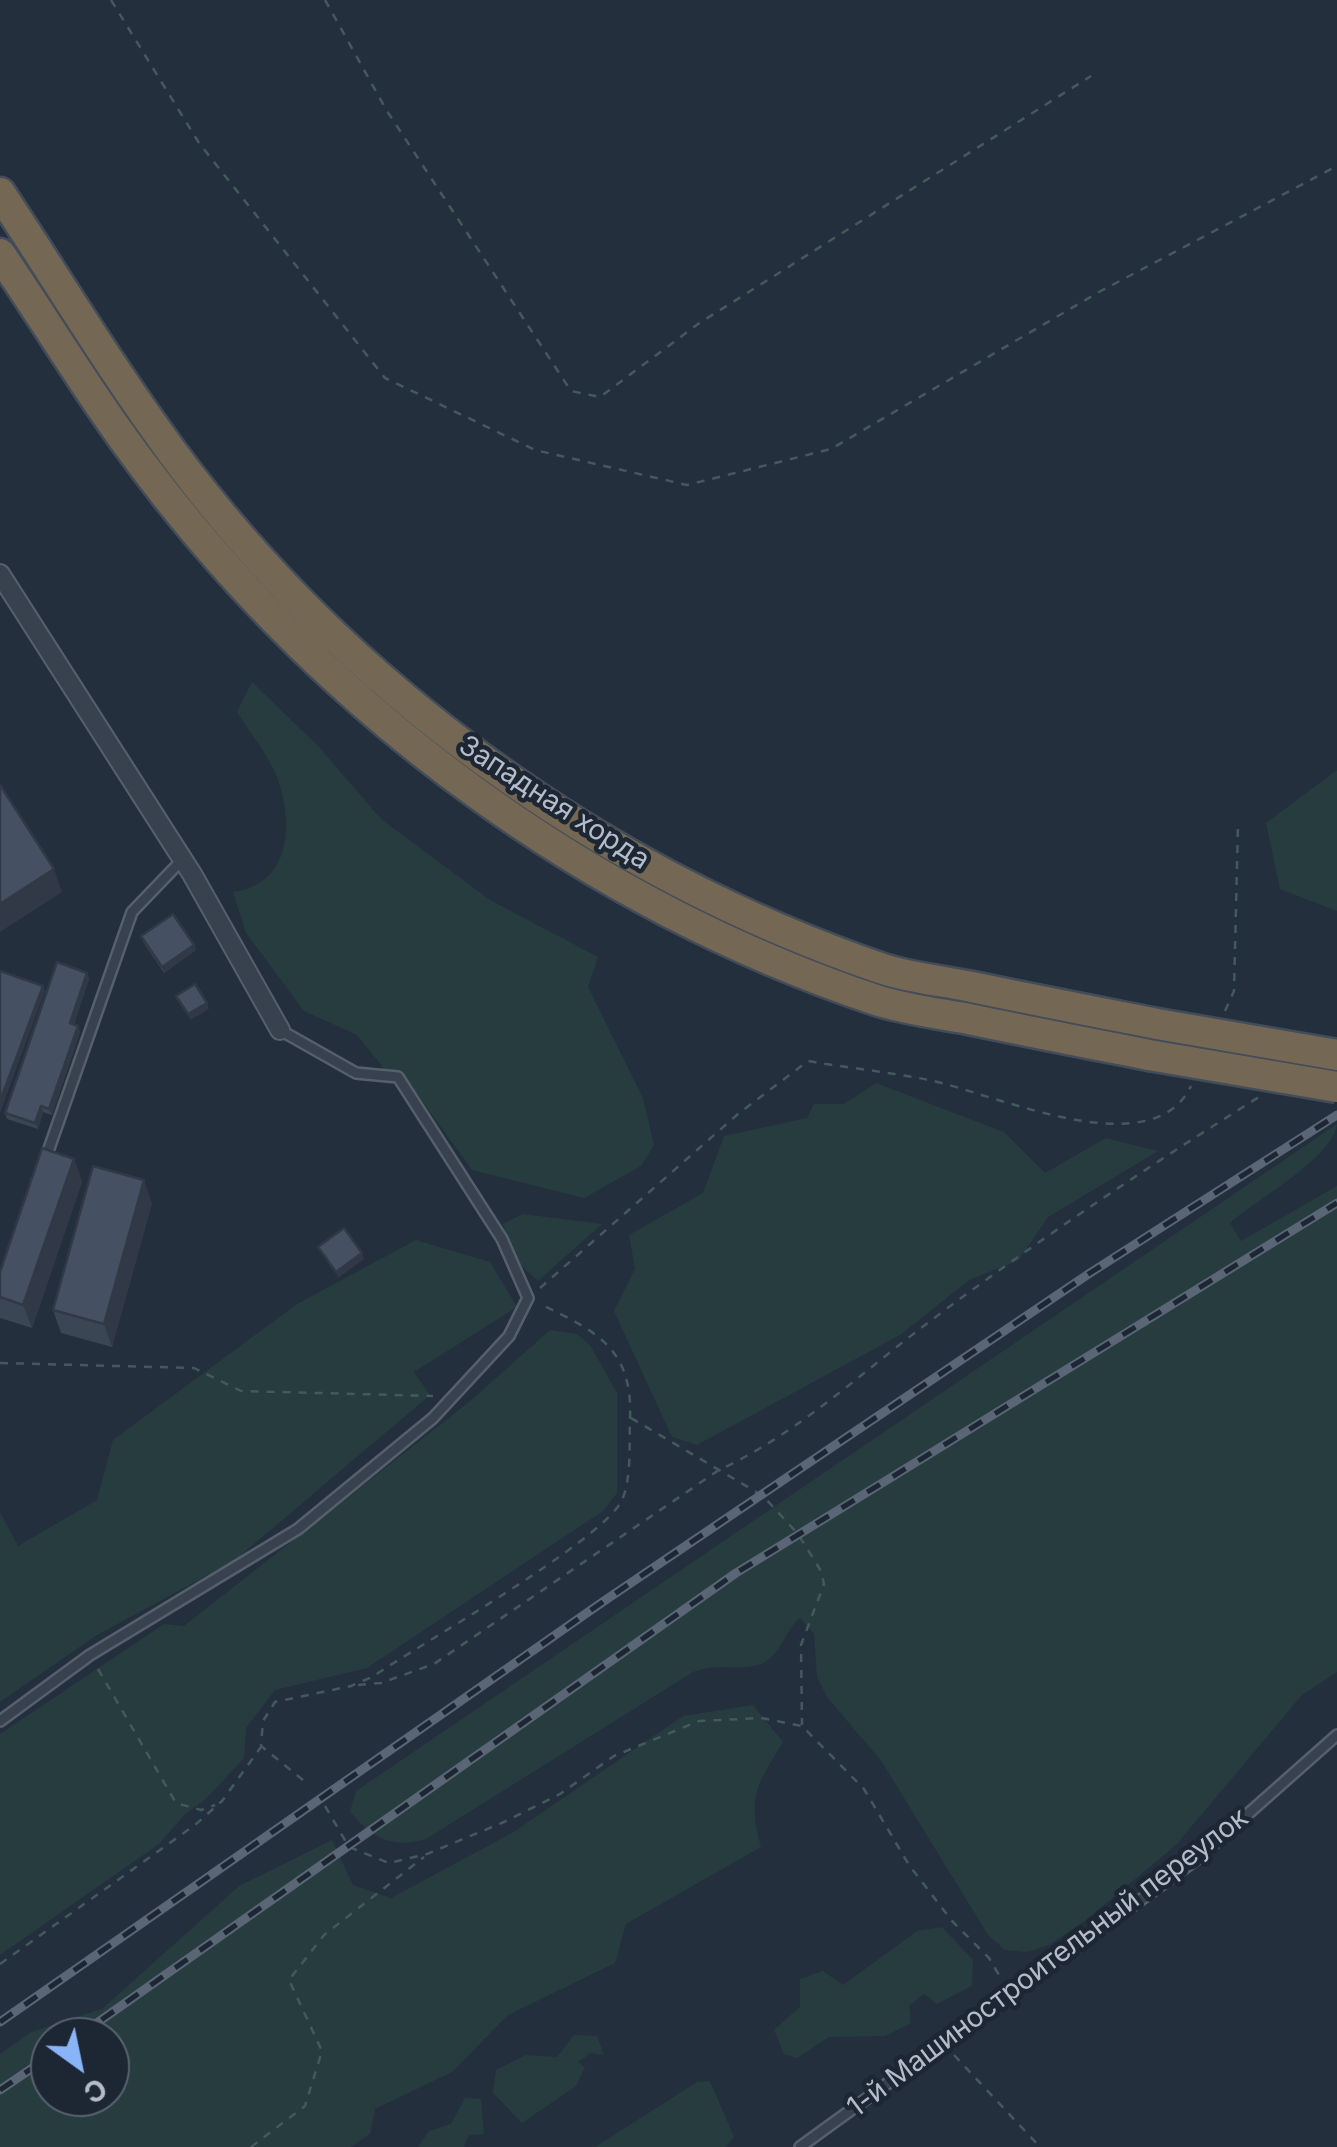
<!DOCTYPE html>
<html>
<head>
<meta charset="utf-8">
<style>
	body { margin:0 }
	#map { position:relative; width:1337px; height:2147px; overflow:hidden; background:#242f3e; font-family:Inter,sans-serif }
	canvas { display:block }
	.north { position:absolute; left:30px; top:2017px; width:100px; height:100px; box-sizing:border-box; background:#1d2633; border:2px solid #59626f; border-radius:50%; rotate:147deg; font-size:28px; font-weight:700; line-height:40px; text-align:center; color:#b4bcc9 }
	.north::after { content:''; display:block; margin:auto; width:35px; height:45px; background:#8ab4f8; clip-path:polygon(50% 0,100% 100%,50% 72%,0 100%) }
</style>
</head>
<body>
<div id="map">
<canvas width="1337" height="2147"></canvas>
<div class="north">С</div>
</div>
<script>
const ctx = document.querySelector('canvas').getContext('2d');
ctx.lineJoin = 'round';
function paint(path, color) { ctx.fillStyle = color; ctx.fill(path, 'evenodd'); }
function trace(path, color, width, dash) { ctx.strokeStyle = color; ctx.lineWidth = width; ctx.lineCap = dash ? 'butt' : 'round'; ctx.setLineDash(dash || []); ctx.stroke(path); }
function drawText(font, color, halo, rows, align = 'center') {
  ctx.font = font + ' Inter,sans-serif'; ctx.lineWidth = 9; ctx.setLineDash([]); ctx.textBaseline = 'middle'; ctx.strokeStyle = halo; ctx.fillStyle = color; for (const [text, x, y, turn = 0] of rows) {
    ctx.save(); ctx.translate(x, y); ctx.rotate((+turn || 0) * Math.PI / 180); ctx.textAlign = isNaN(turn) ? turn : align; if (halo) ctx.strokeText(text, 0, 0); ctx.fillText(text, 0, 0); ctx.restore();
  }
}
paint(new Path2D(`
	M252,682l67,65 62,72 109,81 108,57 -10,30 55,111 11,47 -13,21 -57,32 -112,-28 -54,-75 -32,-24 -29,-36 -53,-24 -58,-78 -13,-41c57,-8 61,-65 45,-112 -8,-23 -28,-47 -41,-68z
	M1337,770v141l-57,-22 -14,-66z
	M876,1083l128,49 41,41 61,-35 52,13 -110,66 -29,43 -50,20 -69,55 -203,110 -25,-8 -58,-126 21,-42 -6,-34 74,-42 21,-57 83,-18 7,-14h30z
	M1337,1124c-4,34 -80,75 -107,99l11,18 96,-55v486l-35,23 -127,151 -89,74 -37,25 -22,7 -22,-2 -17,-15 -106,-173 -55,-65 -10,-20 -3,-43 -14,-16c-16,13 -21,42 -42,47 -22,6 -41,-2 -65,7l-267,167c-34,10 -55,-1 -76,-28l6,-20z
	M523,1214l79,10 -64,57 -22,-20 -13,-37z
	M416,1240l74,22 27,45 -103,65 16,23 -196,166 -137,74 -97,67v-190l18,34 79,-46 16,-60 184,-136z
	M550,1330l27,4 13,11 27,48v100l-14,18 -236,157 -92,22 -29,38 -2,30 -38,41 -20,14 -27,31 -159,111v-221l164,-110 20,2 285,-224z
	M753,1705l30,37c-26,43 -36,54 -22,105l-135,77 -11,39 -107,52 -56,57 -77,37 -5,25 -19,13h-351v-93l31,-22 71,-23 137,-123 93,-46 21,45 38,13 121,-65 171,-117zM50,2037h60v60h-60z
	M942,1927l31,33 -1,26 -35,18 -13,-10 -15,12 2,17 -26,13 -56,1 -32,21 -13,-4 -10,-24 26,-23v-28l23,-8 20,14 74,-54z
	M574,2035l23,1 7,19 -13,-2 -13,9 7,5 -9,19 -54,37 -29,-30 3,-23 30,-15 31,2z
	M710,2081l24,56 -9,10h-130l102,-65z
	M465,2098l16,1 3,35 -15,1 -5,12h-46l11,-16 22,-7z`), '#263c3f');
const lane = new Path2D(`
	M45,1160l87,-248 50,-52
	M0,1721l90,-66 208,-126 135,-111 76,-82 19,-38 -26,-59 -104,-162 -42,-4 -76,-43
	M800,2147l397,-288 140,-124`);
const street = new Path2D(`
	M0,574l192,300 88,156`);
const highway = new Path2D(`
	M0,193c57,86 111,176 172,259 175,237 432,422 711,517 28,9 60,12 89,18 62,13 124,25 185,37
	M0,254c49,72 95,149 148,218 183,242 440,431 728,528 28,9 59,13 88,18 62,13 124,25 185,37`);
trace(lane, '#565f6c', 14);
trace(street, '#565f6c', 22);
trace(highway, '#434c59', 35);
trace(new Path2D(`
	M111,0l88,143 186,235 150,72 152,35 144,-36 268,-157 238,-126
	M325,0l62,111 184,280 29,6 98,-73 393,-248
	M1225,1011l9,-20 4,-167
	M540,1288l198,-174 70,-53c40,7 81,11 121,19 64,13 223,88 262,6
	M0,1363l194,5 47,23 192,5
	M631,1418l132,78 35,38 23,37 3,13 -23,61 1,80
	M98,1669l78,134 25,7 14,-5
	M358,1685l23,-2 53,-19 285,-194c82,-38 146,-101 218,-154 104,-78 212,-150 322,-219
	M303,1780l-42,-34 2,-25 12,-19 76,-16 21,-9c49,-33 226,-134 249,-175 11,-21 8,-60 9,-83 3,-71 -34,-88 -90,-115
	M325,1806l24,41 40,16 38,-9 77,-32 56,-28 54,-38 85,-35 62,-3 41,8 62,63 45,76 43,56 37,37 13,22
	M0,1964l195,-139 27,-24 39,-54
	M954,2055l86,92
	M251,2147l54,-41 17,-55 -33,-71 35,-45 100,-78`), '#44595c', 2.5, [8, 8]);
trace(lane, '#38414e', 9);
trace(street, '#38414e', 18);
trace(highway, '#746855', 30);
const rail = new Path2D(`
	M0,2022l604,-421 486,-328 247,-158
	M77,2037l659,-464 601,-370
	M0,2090l50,-34`);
trace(rail, '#5a6575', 9);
trace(rail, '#1d2633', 5, [15]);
const highwayBridge = new Path2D(`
	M1157,1024l180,31
	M1149,1055l188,32`);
trace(highwayBridge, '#434c59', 35, []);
trace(highwayBridge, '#746855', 30);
paint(new Path2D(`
	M141,936l53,9 2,5 -32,23 -21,-31z
	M87,973l2,6 -15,45 6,8 -28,83 -9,-3 -5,17 -31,-10 -2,-6z
	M74,1159l8,23 -50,146 -32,-10v-46z
	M152,1203l-40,144 -51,-14 -8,-23z`), '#3b4654');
paint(new Path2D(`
	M54,869l8,23 -62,40v-28z
	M194,945l2,5 -32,23 -2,-6z
	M87,973l2,6 -17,50 -2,-6z
	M43,986l2,5 -45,122v-12z
	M207,1003l2,6 -19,11 -2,-6z
	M78,1026l2,6 -28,83 -3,-6z
	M41,1106l2,6 -5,17 -3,-6z
	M74,1159l8,23 -50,146 -9,-23z
	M144,1180l8,23 -40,144 -8,-23z
	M362,1253l2,6 -26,19 -2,-6z`), '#303945');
const building = new Path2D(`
	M0,785l54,84 -54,35z
	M173,914l21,31 -32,22 -21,-31z
	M57,962l30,11 -17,50 8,3 -29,83 -8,-3 -6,17 -30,-10z
	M0,971l43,15 -43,115z
	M195,984l12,19 -19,11 -12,-18z
	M42,1148l32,11 -51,146 -23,-8v-25z
	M93,1166l51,14 -40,144 -51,-14z
	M344,1228l18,25 -26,19 -18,-25z`);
paint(building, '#455162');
trace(building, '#303945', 2.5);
drawText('28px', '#b4bcc9', '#1d2633', [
	["Западная хорда",554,803,33],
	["1-й Машиностроительный переулок",1048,1963,-37]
]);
</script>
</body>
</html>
